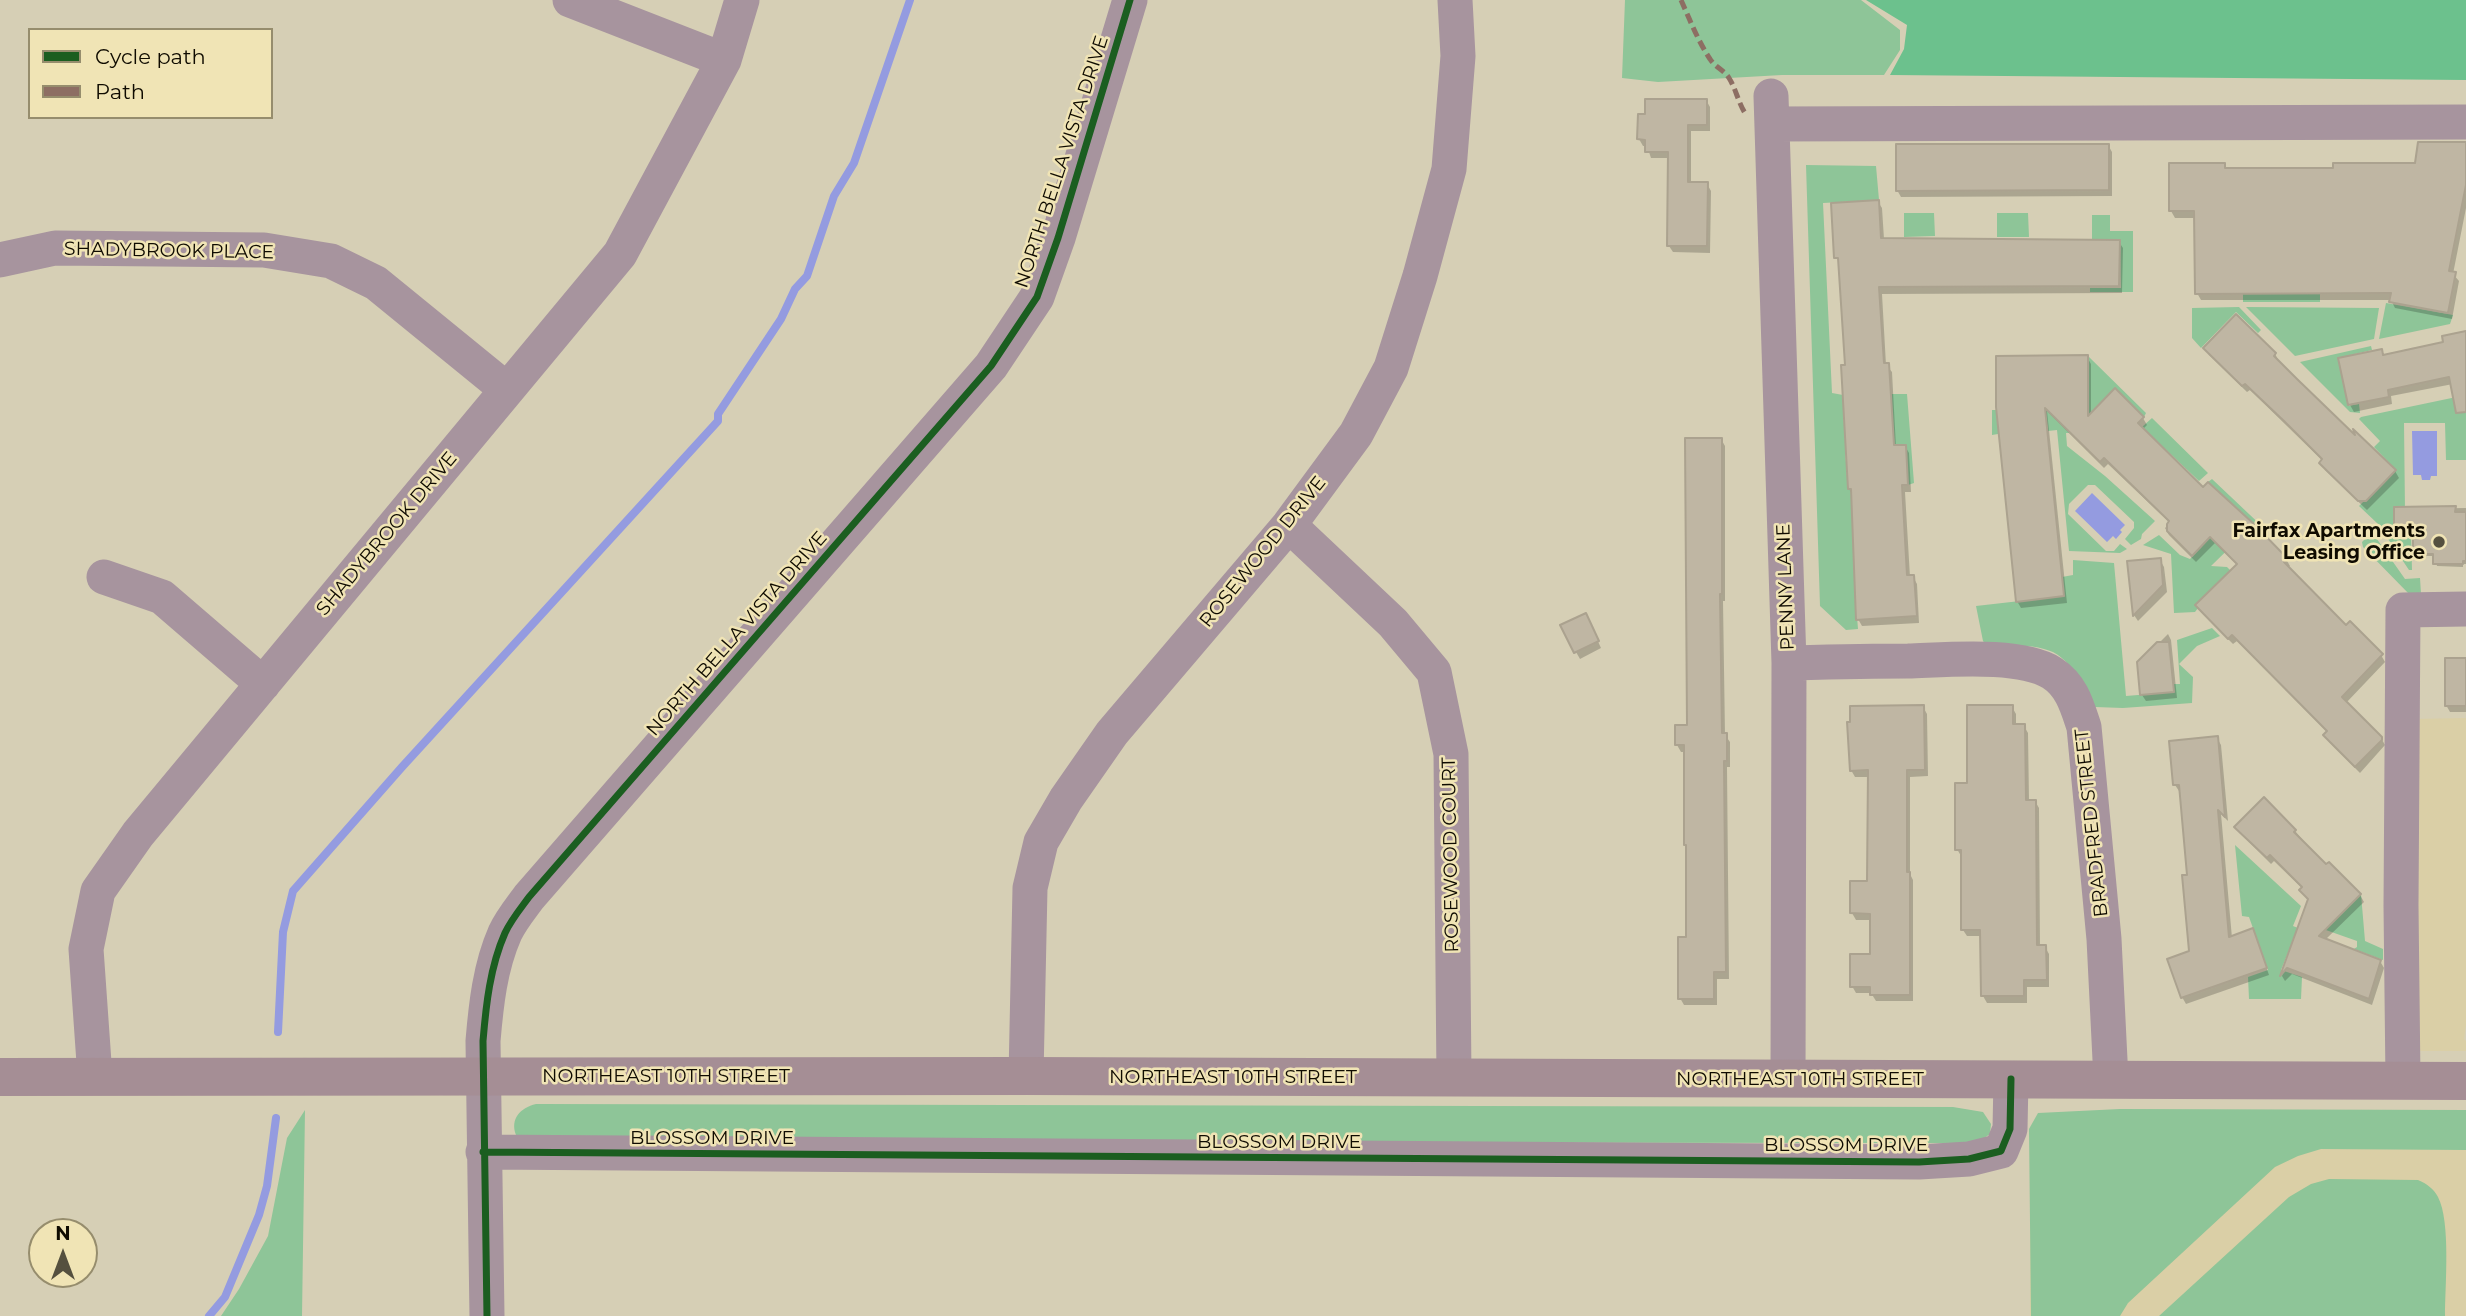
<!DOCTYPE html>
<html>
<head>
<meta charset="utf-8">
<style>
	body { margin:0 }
	#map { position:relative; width:2466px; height:1316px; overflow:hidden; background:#d6cfb5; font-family:Montserrat,sans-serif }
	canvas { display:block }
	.legend { position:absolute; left:28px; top:28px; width:245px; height:91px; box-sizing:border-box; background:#f0e4b5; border:2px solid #968d6d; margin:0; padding:9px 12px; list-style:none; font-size:21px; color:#0f0b00 }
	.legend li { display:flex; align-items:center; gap:14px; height:35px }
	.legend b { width:35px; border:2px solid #968d6d }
	.north { position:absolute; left:28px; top:1218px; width:70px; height:70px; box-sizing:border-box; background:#f0e4b5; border:2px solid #968d6d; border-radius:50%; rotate:0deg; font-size:19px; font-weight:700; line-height:28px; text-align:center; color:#0f0b00 }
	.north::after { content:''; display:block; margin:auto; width:24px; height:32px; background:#55503f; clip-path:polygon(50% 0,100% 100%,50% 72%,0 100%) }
</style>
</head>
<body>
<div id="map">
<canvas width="2466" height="1316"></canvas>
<ul class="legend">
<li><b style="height:9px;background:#1b5e20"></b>Cycle path</li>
<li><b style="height:9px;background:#8d6e63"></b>Path</li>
</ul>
<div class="north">N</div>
</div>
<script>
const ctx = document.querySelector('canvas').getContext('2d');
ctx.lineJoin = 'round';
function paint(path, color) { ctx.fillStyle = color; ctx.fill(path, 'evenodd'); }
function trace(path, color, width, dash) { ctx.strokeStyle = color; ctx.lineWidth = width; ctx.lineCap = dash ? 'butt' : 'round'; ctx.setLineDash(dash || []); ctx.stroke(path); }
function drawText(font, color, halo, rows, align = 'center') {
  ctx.font = font + ' Montserrat,sans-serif'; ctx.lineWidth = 5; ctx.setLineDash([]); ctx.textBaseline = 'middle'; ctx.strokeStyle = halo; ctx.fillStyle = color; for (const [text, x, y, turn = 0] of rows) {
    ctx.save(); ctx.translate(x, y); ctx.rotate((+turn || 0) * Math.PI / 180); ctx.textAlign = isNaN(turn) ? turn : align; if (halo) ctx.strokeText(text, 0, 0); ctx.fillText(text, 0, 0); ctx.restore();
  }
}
paint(new Path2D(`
	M2466,718v306l-2,15 2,2v10h-51l-1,-332z
	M2030,1141h436v175h-436z`), '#dacfa6');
paint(new Path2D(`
	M1625,0h236l39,30v20l-16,25h-102l-124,7 -36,-4z
	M1806,165l70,1 3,34 -56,3 9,190 11,2 1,29 48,-2 -1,-28h16l7,89 -6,2 -2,-40 -61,4 3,40 18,-1 5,90 -17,1 4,50 -12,1 -26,-24z
	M1904,213h30l1,23 -31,1z
	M1997,213h31l1,24h-32z
	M2092,215h18v16h23v61h-43v-4h31l-1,-49h-28z
	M2320,292v10h-77v-9z
	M2386,303l67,12 -3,9 -71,15z
	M2239,307l22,23 -3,3 -22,-21 -35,36 -9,-10v-30z
	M2246,307l133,1 -5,31 -79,17z
	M2371,346l1,4 -34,8 10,48 11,-2 1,9 -10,-1 -50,-50z
	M2088,356l58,57 -2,4 -29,-28 -45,44h-4l1,13 38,30 50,45 -13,13 -1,5 -10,6 -6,-6 9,-11v-6l-39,-37h-7l-19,19 -1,10 38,37h8l6,-7 7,5 -7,4 -51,-2 -12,-121 -9,1 -2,-14 -48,4v13l-6,1v-25h69l27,-14z
	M2466,395v65h-20l-1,-37h-41l1,88 -12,1 1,21h17l1,37h-3l-31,-46 -19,-18 37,-36 -22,-23 6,-6 -21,-22 2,-2z
	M2152,418l56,55 -9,8 -57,-54z
	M2212,479l56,53 -4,3 -10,-11 -43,42 16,1 4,4 -36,34 3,3 -3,4 -21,1 -3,-59 -28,-9 16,-10 21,20 10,4 47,-49 -29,-28z
	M2372,532l33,47 15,-1 1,16 -11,1 -47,-48 -1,-5z
	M2073,560l41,3 12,133 48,-4 -1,-8h7l-3,-44 35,-12 8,8 -23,10 -18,18 14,13 -1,26 -69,5 -28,-1c-13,-21 -24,-52 -51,-58 -16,-5 -39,-2 -56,-2l-5,-6 -7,-35 88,-10 -2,-19 11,-2z
	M2235,845l66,61 -8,20 5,2 -17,42 21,7 -1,22h-52l-1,-22 20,-7 -19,-53 -7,-1z
	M2361,894l4,47 18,8v11l-29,-11 3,-2v-6l-34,-12z
	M536,1104l1417,3 30,5 8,12 -1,10 -13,9 -1450,-1 -11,-7c-6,-16 4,-27 20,-31z
	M2120,1109l346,1v40l-145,-1 -23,7 -23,11 -147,136 -8,13h-89l-2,-187 9,-16z
	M305,1110l-3,206h-81l18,-27 29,-53 19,-98z
	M2329,1179l89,1c9,4 15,8 20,17 13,25 7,89 7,119h-286l130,-119 22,-13z`), '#8ec598');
paint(new Path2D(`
	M1866,0h600v80l-576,-5 14,-26 3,-24z`), '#6cc18d');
paint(new Path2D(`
	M2412,431h25v45h-6l-1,4h-8l-1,-5h-8z
	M2092,493l33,32 -5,5 2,2 -6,7 -3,-3 -6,6 -32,-31z`), '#949be0');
paint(new Path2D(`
	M1706,100l4,7v24h-19v53h16l4,7 -1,62 -37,-1 -4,-6 1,-88h-19l-4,-12h-4l-4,-7z
	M2466,143v65l-13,66 6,7 -7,38 -57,-11 -4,-8h-190l-4,-7 -1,-75h-21l-4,-7 53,-46 3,5h108l81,-5z
	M2108,145l4,7v44l-211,1 -4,-7z
	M1878,202l4,6 2,31 235,3 4,6 -1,45 -240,1 4,71 6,7 4,75 9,-1 4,7 2,39h-6l5,85h3l4,7 2,39 -57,3 -4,-7 -5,-124 -4,-6 -2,-123 -6,-101 -5,-8z
	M2466,333v55l-13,-4 -62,12 1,8 -38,8 -4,-7 -10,-46 41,-8 3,6 61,-13z
	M2205,348l70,6 4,7 -1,1 80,79 37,30 4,7 -32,32 -42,-40 -3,-7 1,-2 -73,-71 -3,2 -38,-37z
	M2087,357l4,7v51l24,-24 28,27 4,7 -5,5 61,59 83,70 4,7 -3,2 59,59 35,28 4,7 -39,41 35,35 4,7 -25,28 -31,-31 -4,-7 3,-2 -91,-92 -4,3 -32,-32 -4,-7 41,-39 -23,-23 -19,19 -27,-27 -4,-7 5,-5 -62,-59 -4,4 -57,-57 20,192 -46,5 -4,-7 -19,-194z
	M1721,439l4,7v155h-2l2,134 5,7v25h-3l2,212h-12v26h-33l-4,-7 7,-59 -2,-187h-4l-4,-7 11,-18z
	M2466,508v56h-3v3l-26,-1 -2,-10h-19l-2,-22h-16l-2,-3v-22z
	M2160,560l4,7 3,25 -29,29 -4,-6 -5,-52z
	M1589,622l12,26 -21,11 -4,-7z
	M2168,634l3,6 6,58 -31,3 -4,-6 -3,-32z
	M2466,660v52h-16l-4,-7z
	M1923,707l4,7 1,62 -18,1v97l3,6v121h-37l-5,-8h-15l-4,-7 20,-30v-36h-16l-4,-7 16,-30 2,-106h-15l-4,-7z
	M2012,707l4,7v12h8l4,7 1,68h6l4,7 1,139h5l4,7v33h-22v16h-40l-4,-7 -1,-60h-15l-4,-6 -2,-74 -4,-7 12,-64z
	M2217,738l4,7 7,76 -7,-7 11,124 24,-1 13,38 -83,29 -4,-7 9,-45 -2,-76 -8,-85h-2l-4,-6z
	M2237,827l58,4 31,36 34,28 4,7 -39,38 55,21 4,7 -12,37 -80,-31 -7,7 -3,-5 27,-74 -8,-11 2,-2 -29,-28 -3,3 -30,-30z`), '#0003');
trace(new Path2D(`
	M278,1032l5,-100 10,-41 109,-124 316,-346v-7l63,-95 14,-30 12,-13 27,-80 20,-33 56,-163
	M209,1316l16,-19 34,-82 8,-29 9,-68`), '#949be0', 8);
const building = new Path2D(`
	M1645,99h62v26h-19v57h20l-1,64h-40l1,-94h-23v-12l-8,-1 1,-25h7z
	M2418,142h48v43l-17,86 7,1 -8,41 -59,-11 2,-9 -196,1 -1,-83h-25v-48h56v5h108v-5h82z
	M1896,144h213v46l-213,1z
	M1879,200l2,38 239,2 -1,46 -240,1 5,76h5l5,82h12l2,40h-6l5,90h7l3,41 -61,4 -5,-131h-3l-7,-124h4l-7,-107h-4l-3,-55z
	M2236,314l40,39 -2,3 23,23 58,56 -2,-6 43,41 -30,31h-8l-39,-38 3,-4 -38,-38 -39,-37 -3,2 -39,-38z
	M2466,331v81l-10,1 -7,-36 -61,13 1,7 -41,8 -10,-47 44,-9 1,6 60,-13 -1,-6z
	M2088,355v61l27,-28 29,29 -6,6 65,64 5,-5 46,42 33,34 -3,4 62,63 4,-4 33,33 -41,43 40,40v3l-27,27 -32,-32 4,-4 -95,-96 -4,4 -33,-34 42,-41 -27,-27 -18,19 -25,-25v-7l2,-3 -65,-63 -4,4 -55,-54 19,188 -48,6 -20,-195v-51z
	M1685,438h37v156h-2l2,139h5v28h-3l2,211h-12v27h-36v-62h8v-92h-2v-100h-9v-20h12z
	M2456,506l-1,6h11v49h-3v3h-30v-10h-20v-22h-19v-25z
	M2161,558l2,27 -30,31 -6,-55z
	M1586,613l13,28 -25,12 -14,-28z
	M2157,642h12l5,50 -34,3 -3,-33z
	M2445,658h21v48h-21z
	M1924,705l1,65h-18v102h3v123h-40v-8h-20v-33h20v-40l-20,-1v-32h17l1,-111 -18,1 -3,-49h3v-16z
	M1967,705h46v19h12l1,76h10l1,145h9l1,35h-23v16h-43l-1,-66h-19v-80h-6v-67h12z
	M2218,736l7,81 -7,-7 11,127 24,-9 14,40 -86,30 -14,-39 22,-8 -7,-76h5l-8,-90h-6l-4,-44z
	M2264,797l32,33 -2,2 32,32 3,-2 32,32 -42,42 62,24 -12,39 -82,-31 -7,8 28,-77 -9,-9 3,-3 -32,-32 -3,3 -33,-31z`);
paint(building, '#bfb6a3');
trace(building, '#aba28f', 2);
trace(new Path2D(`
	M570,0l154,60
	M1771,96l18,567 -1,416
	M1772,124l694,-2
	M0,260l55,-12 209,2 67,11 45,22 130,106
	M1289,525l104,98 41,49 17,82 3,324
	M104,577l58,20 101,87
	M1789,663c40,-1 79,-2 119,-2 38,-1 112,-8 144,12 20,13 25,33 32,54l20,212 7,141
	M1026,1076l4,-188 11,-46 25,-43 46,-66 177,-208 67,-91 35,-66 29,-92 29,-107 9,-113 -3,-56
	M95,1077l-9,-128 12,-58 40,-57 482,-580 104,-194 18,-60
	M2403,1081l-2,-176 2,-295 63,-1
	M483,1152l1436,10 50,-3 32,-8 9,-22 1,-50
	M487,1316l-4,-275c3,-36 7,-74 22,-108 6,-13 16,-25 24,-36l462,-531 46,-69 21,-59 72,-238`), '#a7949e', 35);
trace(new Path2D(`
	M0,1077l1026,-1 1440,5`), '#a58e95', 38);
trace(new Path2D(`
	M1681,0c9,20 17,41 29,59 5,8 14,11 19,19 7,11 9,24 16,35`), '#8d6e63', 5, [10, 5]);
trace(new Path2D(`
	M483,1152l1436,10 50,-3 32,-8 9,-22 1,-50
	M487,1316l-4,-275c3,-36 7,-74 22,-108 6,-13 16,-25 24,-36l462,-531 46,-69 21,-59 72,-238`), '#1b5e20', 7);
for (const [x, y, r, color] of [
	[2439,542,7,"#55503f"]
]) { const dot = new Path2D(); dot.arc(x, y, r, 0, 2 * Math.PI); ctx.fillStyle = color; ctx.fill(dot); trace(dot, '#f0e4b5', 2.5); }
drawText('19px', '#0f0b00', '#f0e4b5', [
	["NORTH BELLA VISTA DRIVE",1062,162,-72],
	["SHADYBROOK PLACE",169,251,1],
	["SHADYBROOK DRIVE",387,534,-50],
	["ROSEWOOD DRIVE",1263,552,-51],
	["PENNY LANE",1786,587,-92],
	["NORTH BELLA VISTA DRIVE",737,634,-49],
	["BRADFRED STREET",2092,823,-96],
	["ROSEWOOD COURT",1451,855,-91],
	["NORTHEAST 10TH STREET",666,1076],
	["NORTHEAST 10TH STREET",1233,1077],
	["NORTHEAST 10TH STREET",1800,1079],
	["BLOSSOM DRIVE",712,1138],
	["BLOSSOM DRIVE",1279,1142],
	["BLOSSOM DRIVE",1846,1145]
]);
drawText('bold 19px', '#0f0b00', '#f0e4b5', [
	["Fairfax Apartments",2425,531],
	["Leasing Office",2425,553]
], 'right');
</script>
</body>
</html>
